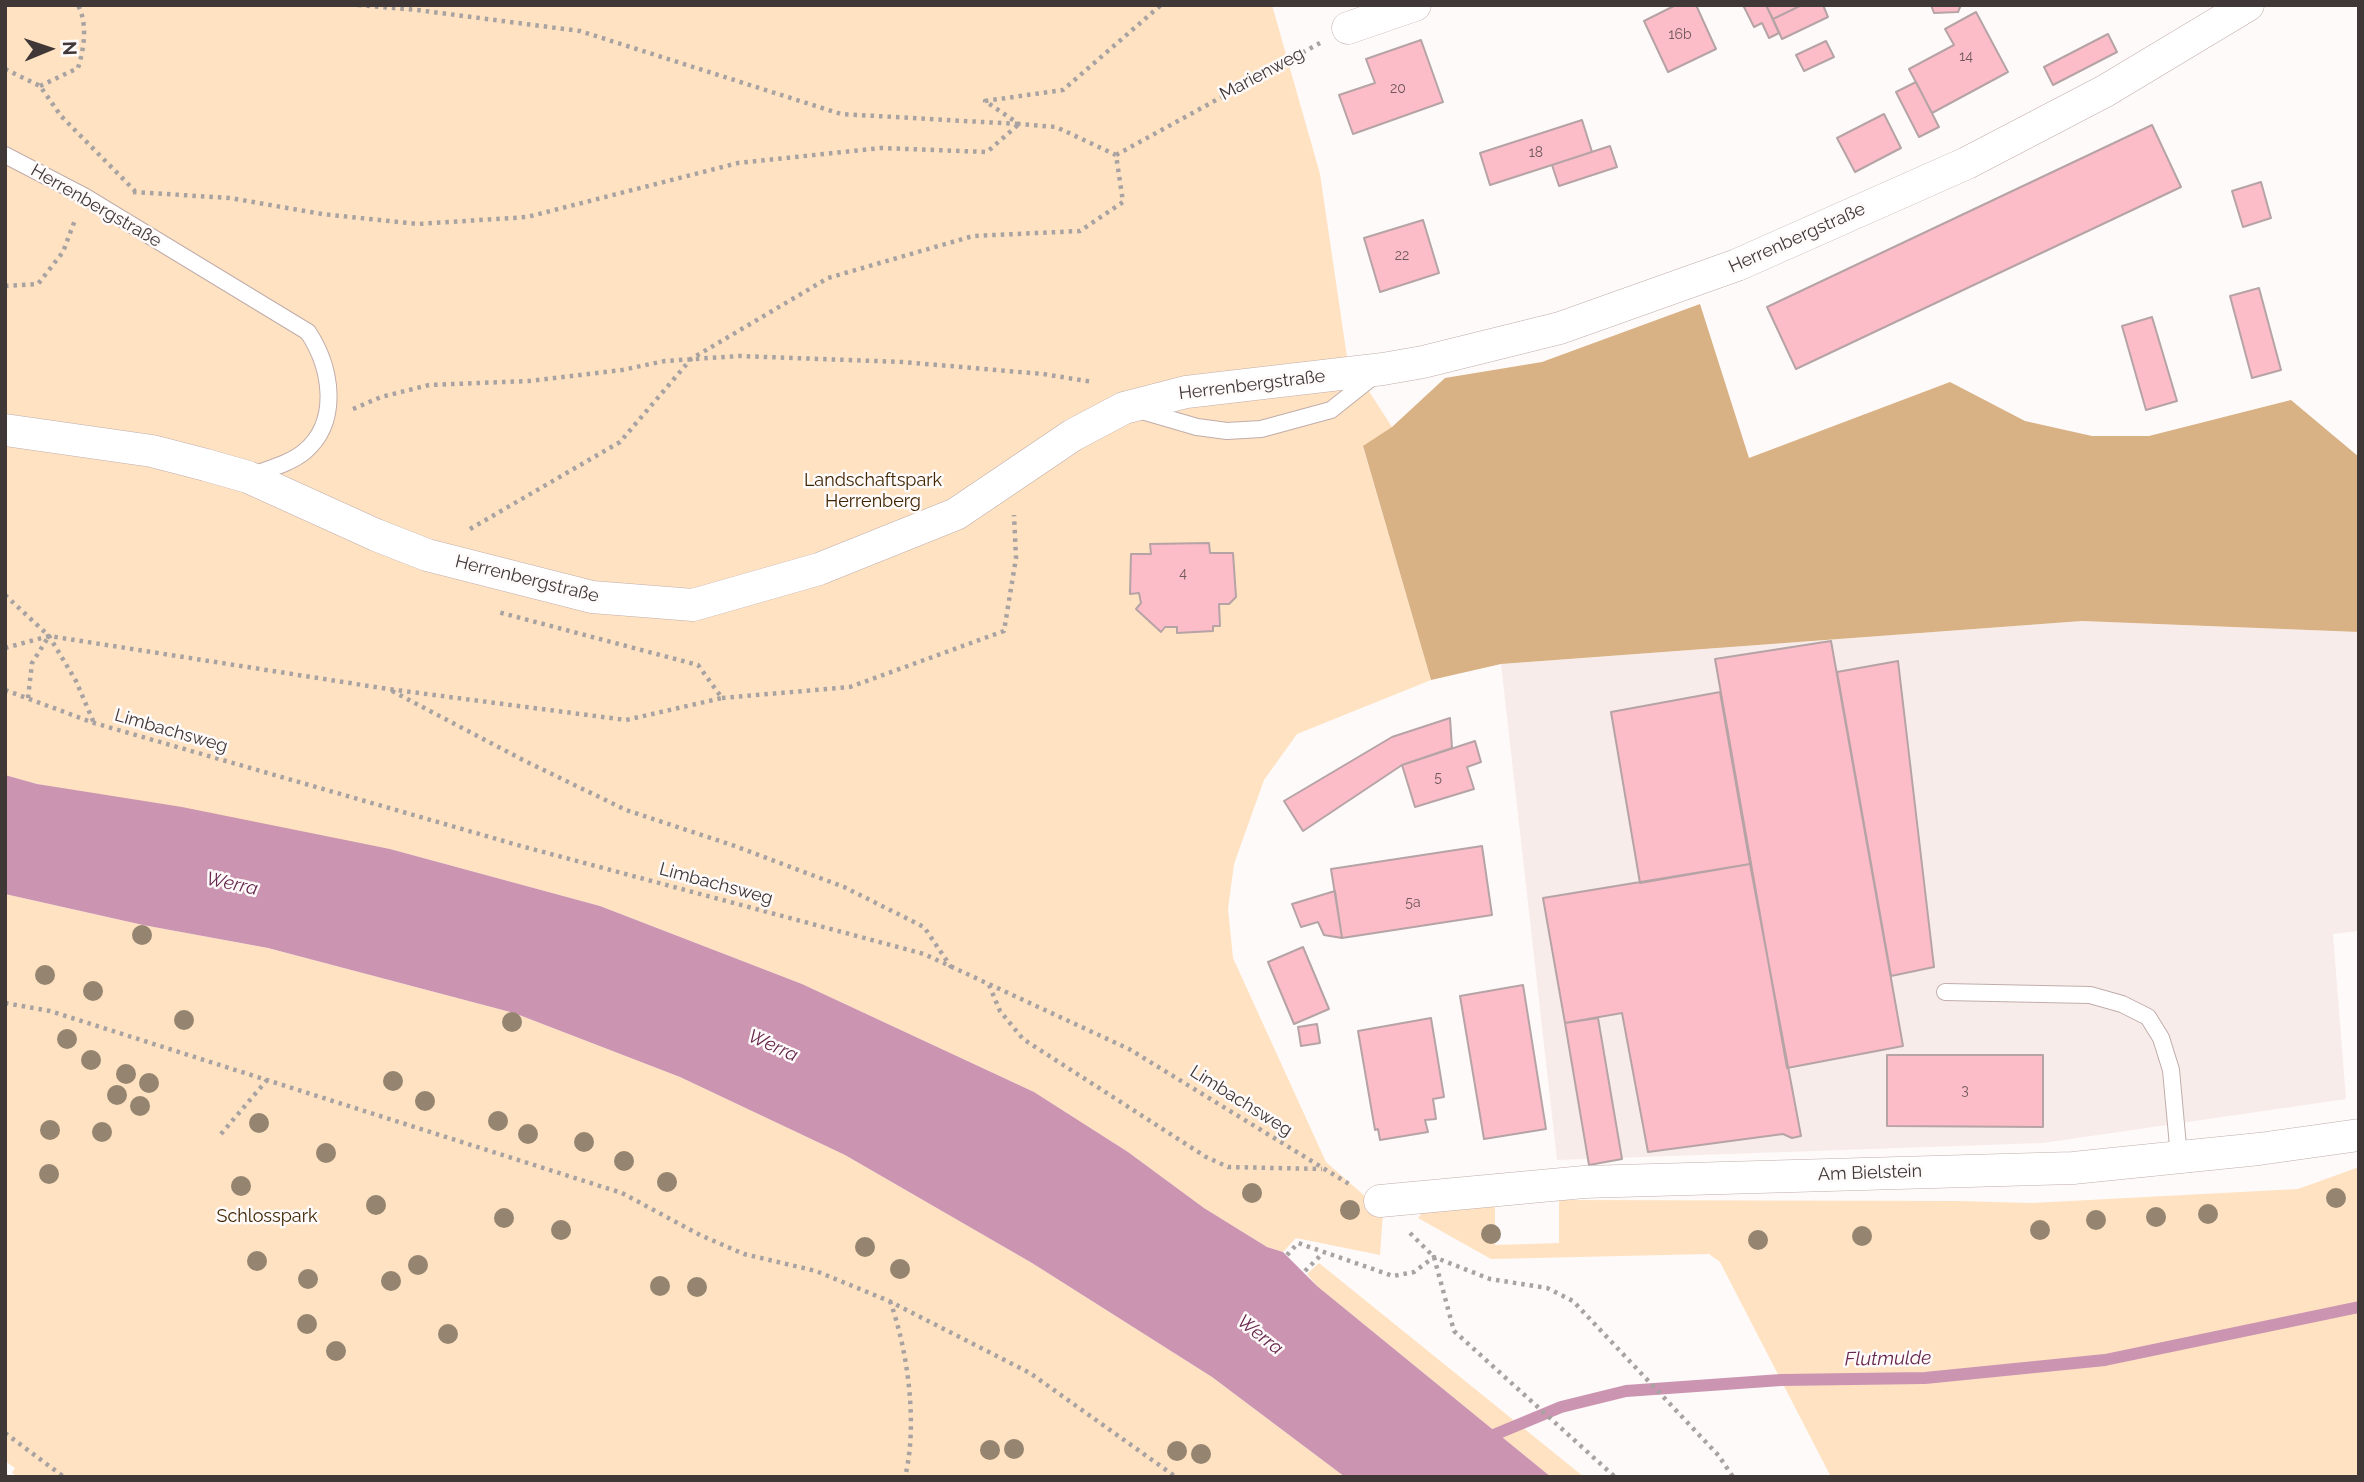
<!DOCTYPE html>
<html>
<head>
<meta charset="utf-8">
<style>
	body { margin:0 }
	#map { position:relative; width:2364px; height:1482px; overflow:hidden; background:#fefaf9; font-family:Raleway,sans-serif }
	canvas { display:block }
	.frame { position:absolute; inset:0; border:7px solid #403837; pointer-events:none }
	.north { position:absolute; left:14px; top:14px; width:70px; height:70px; -webkit-text-stroke:5px #fefaf9; paint-order:stroke; rotate:88deg; font-size:19px; font-weight:700; line-height:28px; text-align:center; color:#403837 }
	.north::after { content:''; display:block; margin:auto; width:24px; height:32px; background:#403837; clip-path:polygon(50% 0,100% 100%,50% 72%,0 100%) }
</style>
</head>
<body>
<div id="map">
<canvas width="2364" height="1482"></canvas>
<div class="frame"></div>
<div class="north">N</div>
</div>
<script>
const ctx = document.querySelector('canvas').getContext('2d');
ctx.lineJoin = 'round';
function paint(path, color) { ctx.fillStyle = color; ctx.fill(path, 'evenodd'); }
function trace(path, color, width, dash) { ctx.strokeStyle = color; ctx.lineWidth = width; ctx.lineCap = dash ? 'butt' : 'round'; ctx.setLineDash(dash || []); ctx.stroke(path); }
function drawText(font, color, halo, rows, align = 'center') {
  ctx.font = font + ' Raleway,sans-serif'; ctx.lineWidth = 5; ctx.setLineDash([]); ctx.textBaseline = 'middle'; ctx.strokeStyle = halo; ctx.fillStyle = color; for (const [text, x, y, turn = 0] of rows) {
    ctx.save(); ctx.translate(x, y); ctx.rotate((+turn || 0) * Math.PI / 180); ctx.textAlign = isNaN(turn) ? turn : align; if (halo) ctx.strokeText(text, 0, 0); ctx.fillText(text, 0, 0); ctx.restore();
  }
}
paint(new Path2D(`
	M2082,621l277,11v299l-26,3 13,165 -303,44 -486,17 -56,-496z`), '#f8ecea');
paint(new Path2D(`
	M5,5h1267l48,169 27,183 45,70 -29,20 68,233 -134,54 -33,46 -30,84 -6,45 5,49 93,204 57,50 -3,43 -84,-17 -13,14 -16,-5 -63,-39 -76,-56 -94,-60 -232,-108 -202,-78 -210,-57 -353,-65 -32,-9z
	M5,894l138,31 125,23 246,65 166,64 165,78 187,108 180,114 133,100h-1327l-6,-4 3,-5 -10,-7z
	M2359,1167v310h-528l-111,-215 -11,-8 -218,5 -73,-41 11,-14 66,-2v43l64,-2v-43l399,1 74,2 266,-14z
	M1319,1263l265,214h-33l-234,-191 -10,-12z`), '#ffe2c1');
paint(new Path2D(`
	M1700,304l49,154 201,-76 75,39 67,15h57l142,-36 68,57v175l-277,-11 -581,43 -70,16 -68,-234 29,-19 53,-49 97,-16z`), '#d8b184');
paint(new Path2D(`
	M5,775l32,9 145,23 208,42 210,57 202,78 232,108 94,60 76,56 63,39 16,5 34,34 234,191h-206l-133,-100 -180,-114 -187,-108 -165,-78 -166,-64 -246,-65 -125,-23 -138,-31z`), '#cb95b1');
trace(new Path2D(`
	M1484,1439l77,-32 65,-16 155,-11 144,-2 180,-18 254,-53`), '#cb95b1', 12);
const building = new Path2D(`
	M1676,5h20l20,44 -48,23 -24,-51z
	M1743,5h23l13,28 -10,5 -7,-15 -8,4z
	M1766,5h36l-29,14z
	M1802,5h21l5,12 -46,22 -9,-20z
	M1931,5h30l-3,7 -24,1z
	M1976,12l32,60 -76,41 -23,-44 45,-24 -9,-16z
	M2108,34l9,18 -64,33 -9,-18z
	M1421,40l22,62 -90,32 -14,-39 36,-12 -9,-24z
	M1826,41l8,16 -30,14 -8,-16z
	M1916,82l23,45 -20,10 -23,-45z
	M1884,114l17,34 -46,24 -18,-34z
	M1582,120l10,32 -102,33 -10,-32z
	M2152,125l29,62 -385,182 -29,-62z
	M1610,146l7,21 -58,19 -7,-21z
	M2261,182l10,36 -28,9 -11,-36z
	M1423,220l16,53 -59,19 -16,-54z
	M2259,288l22,82 -29,8 -22,-82z
	M2152,317l25,84 -31,9 -24,-84z
	M1209,543l1,10h23l3,44 -7,7h-10l1,22h-7v5l-36,2v-6h-12l-4,5 -25,-23 5,-6 -2,-10 -9,1 1,-40h20l-1,-10z
	M1831,641l72,405 -116,22 -72,-409z
	M1898,661l36,306 -43,9 -54,-304z
	M1720,692l30,172 -110,19 -29,-171z
	M1450,718l2,30 -50,17 -99,66 -19,-30 108,-64z
	M1475,741l6,21 -14,5 7,22 -59,18 -13,-42z
	M1482,846l10,69 -150,23 -11,-69z
	M1750,864l51,272 -9,2 -9,-4 -135,18 -26,-139 -57,10 -22,-125z
	M1335,891l7,47 -18,-3 -6,-13 -17,5 -9,-23z
	M1303,947l26,62 -35,15 -26,-62z
	M1523,985l23,144 -62,10 -24,-143z
	M1431,1018l13,79 -11,2 3,20 -11,1 3,12 -48,8 -2,-11 -3,1 -17,-99z
	M1598,1018l24,141 -33,6 -24,-142z
	M1317,1024l3,19 -19,3 -3,-19z
	M1887,1055h156v72l-156,-1z`);
paint(building, '#fdbdc8');
trace(building, '#b6a3a6', 2);
const service = new Path2D(`
	M5,155l79,41 224,136c23,35 33,89 -4,120 -15,12 -36,17 -54,24
	M1142,411l55,16 30,4 34,-2 70,-19 44,-35
	M1945,992l145,3 32,9 26,13 13,21 10,32 8,87`);
const minor = new Path2D(`
	M1348,28l67,-23
	M5,430l147,21 54,14 42,12 128,58 51,20 165,42 101,8 126,-36 137,-55 117,-79 51,-27 62,-16 197,-23 40,-7 137,-34 177,-63 230,-102 138,-72 143,-86
	M1380,1201l204,-19 489,-14 186,-19 100,-14`);
trace(service, '#c0adaa', 18);
trace(minor, '#c0adaa', 33);
trace(new Path2D(`
	M358,5l59,5 163,21 261,83 177,10
	M5,69l35,17 21,30 74,75
	M40,86l38,-18c6,-20 10,-43 0,-63
	M1116,155l204,-112
	M133,192l97,6 92,16 96,10 109,-7 211,-54 143,-15 106,4 32,-28
	M5,286l33,-2 25,-32 12,-32
	M353,409l28,-12 48,-12 100,-4 93,-11 43,-9 74,-5 164,6 140,12 50,8
	M470,529l150,-87 71,-83 137,-81 145,-42 107,-5 43,-29 -7,-47 -60,-28 -37,-3 -34,-23 78,-11 98,-85
	M5,595l44,41 27,45 18,42
	M5,648l44,-12 339,53 238,31 96,-22 -24,-33 -200,-53
	M5,690l89,33 427,123 403,108 205,95 220,135
	M392,691l133,70 101,49 106,35 112,42 80,40 27,40
	M28,698l4,-35 17,-27
	M722,698l128,-11 154,-56 12,-73 -2,-43
	M989,985l11,26 23,28 183,118 22,10 94,2
	M5,1003l45,8 572,182 78,42 44,19 72,17 73,30 141,72 146,104
	M221,1134l46,-54
	M1410,1233l24,24 20,74 161,146
	M1287,1255l11,-12 95,33 21,-4 20,-15 56,22 57,9 26,13 146,155 14,21
	M1305,1271l18,-18
	M890,1301c18,50 28,124 15,176
	M5,1433l59,44
	M5,1476l2,1`), '#a8a3a2', 4.5, [3.5, 5]);
trace(service, '#fff', 16);
trace(minor, '#fff', 32);
ctx.fillStyle = '#948470';
for (const [x, y] of [
	[142,935],
	[45,975],
	[93,991],
	[184,1020],
	[512,1022],
	[67,1039],
	[91,1060],
	[126,1074],
	[393,1081],
	[149,1083],
	[117,1095],
	[425,1101],
	[140,1106],
	[498,1121],
	[259,1123],
	[50,1130],
	[102,1132],
	[528,1134],
	[584,1142],
	[326,1153],
	[624,1161],
	[49,1174],
	[667,1182],
	[241,1186],
	[1252,1193],
	[2336,1198],
	[376,1205],
	[1350,1210],
	[2208,1214],
	[2156,1217],
	[504,1218],
	[2096,1220],
	[561,1230],
	[2040,1230],
	[1491,1234],
	[1862,1236],
	[1758,1240],
	[865,1247],
	[257,1261],
	[418,1265],
	[900,1269],
	[308,1279],
	[391,1281],
	[660,1286],
	[697,1287],
	[307,1324],
	[448,1334],
	[336,1351],
	[1014,1449],
	[990,1450],
	[1177,1451],
	[1201,1454]
]) { ctx.beginPath(); ctx.arc(x, y, 10, 0, 2 * Math.PI); ctx.fill(); }
drawText('14px', '#6f595b', null, [
	["16b",1680,35],
	["14",1966,57],
	["20",1398,89],
	["18",1536,153],
	["22",1402,256],
	["4",1183,574],
	["5",1438,778],
	["5a",1413,903],
	["3",1965,1091]
]);
drawText('18px', '#403837', '#fefaf9', [
	["Marienweg",1262,74,-28],
	["Herrenbergstraße",96,206,30],
	["Herrenbergstraße",1797,238,-24],
	["Herrenbergstraße",1252,385,-7],
	["Herrenbergstraße",527,579,14],
	["Limbachsweg",171,731,16],
	["Limbachsweg",716,884,15],
	["Limbachsweg",1241,1101,32],
	["Am Bielstein",1870,1173,-2]
]);
drawText('18px', '#3e2400', '#fefaf9', [
	["Landschaftspark",873,481],
	["Herrenberg",873,502],
	["Schlosspark",267,1217]
]);
drawText('italic 19px', '#67264d', '#fefaf9', [
	["Werra",232,884,12],
	["Werra",773,1046,24],
	["Werra",1260,1335,38],
	["Flutmulde",1888,1359,-1]
]);
</script>
</body>
</html>
